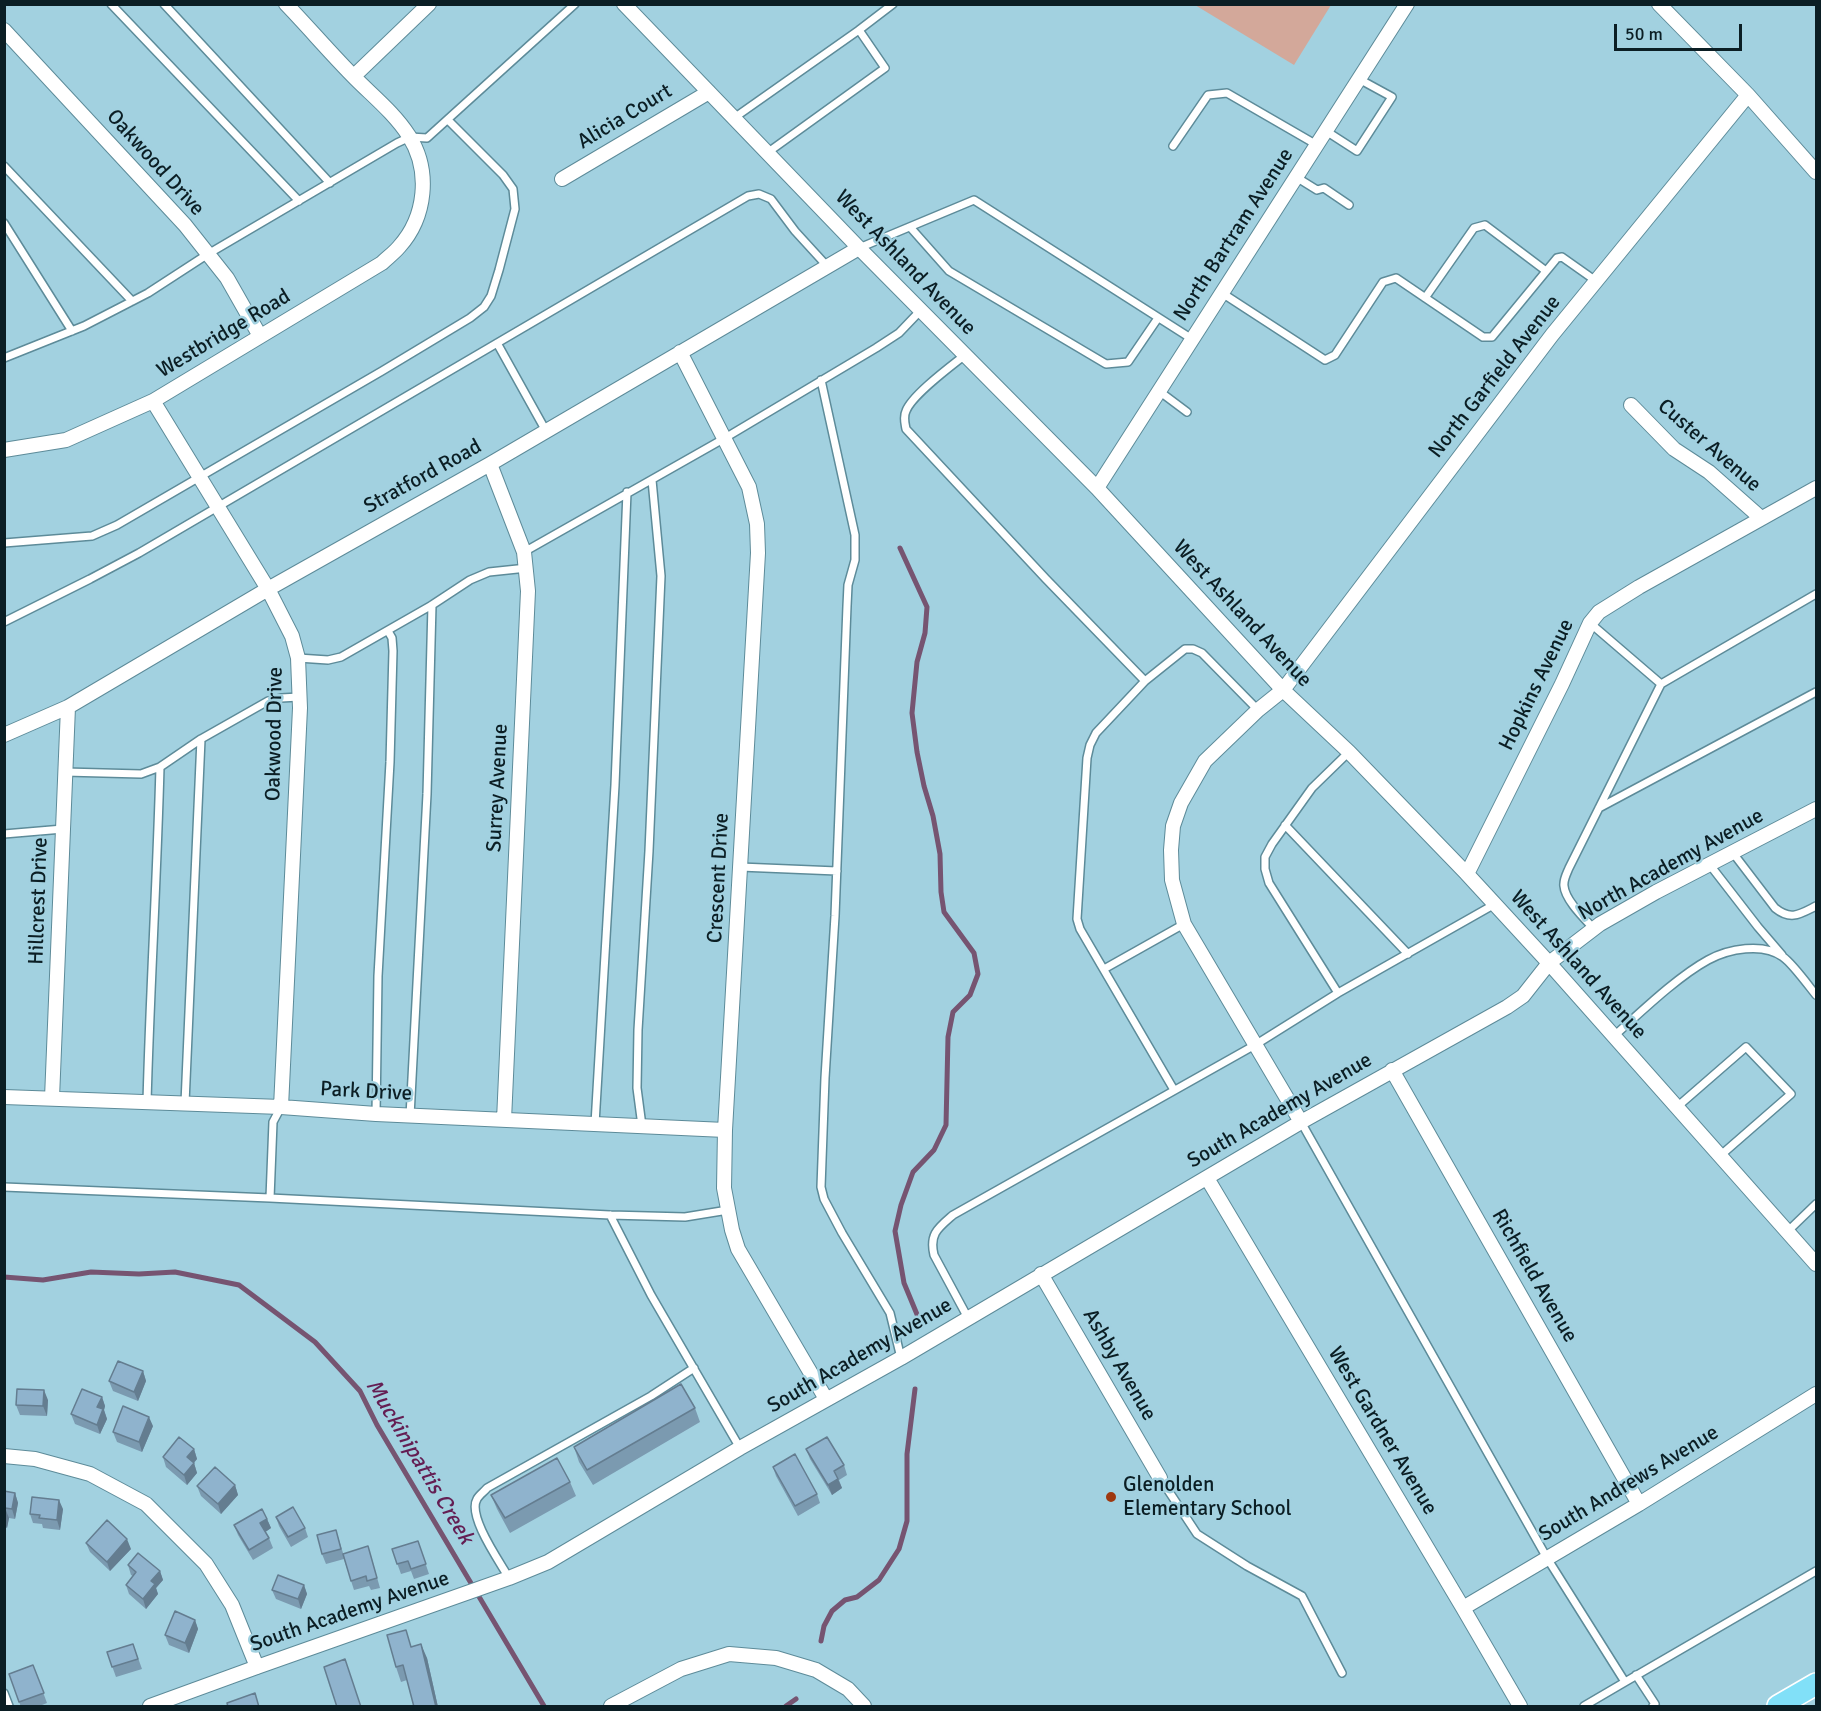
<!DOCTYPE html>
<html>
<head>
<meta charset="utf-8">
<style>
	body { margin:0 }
	#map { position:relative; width:1821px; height:1711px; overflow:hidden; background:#a2d1e0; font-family:Signika,sans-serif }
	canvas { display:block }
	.frame { position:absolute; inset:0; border:6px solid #0b1e24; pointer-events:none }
	.scale { position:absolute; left:1614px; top:24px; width:128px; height:27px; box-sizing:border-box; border:3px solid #0b1e24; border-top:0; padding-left:8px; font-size:18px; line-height:21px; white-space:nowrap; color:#0b1e24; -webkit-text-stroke:4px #a2d1e0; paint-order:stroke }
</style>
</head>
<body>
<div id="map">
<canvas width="1821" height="1711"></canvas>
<div class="frame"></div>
<div class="scale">50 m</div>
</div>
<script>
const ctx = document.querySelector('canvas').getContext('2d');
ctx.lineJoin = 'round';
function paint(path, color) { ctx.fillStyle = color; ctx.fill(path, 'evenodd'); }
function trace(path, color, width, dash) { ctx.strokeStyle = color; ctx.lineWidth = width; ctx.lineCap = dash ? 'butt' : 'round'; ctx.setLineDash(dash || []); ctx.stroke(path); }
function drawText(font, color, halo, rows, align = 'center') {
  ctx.font = font + ' Signika,sans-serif'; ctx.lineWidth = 5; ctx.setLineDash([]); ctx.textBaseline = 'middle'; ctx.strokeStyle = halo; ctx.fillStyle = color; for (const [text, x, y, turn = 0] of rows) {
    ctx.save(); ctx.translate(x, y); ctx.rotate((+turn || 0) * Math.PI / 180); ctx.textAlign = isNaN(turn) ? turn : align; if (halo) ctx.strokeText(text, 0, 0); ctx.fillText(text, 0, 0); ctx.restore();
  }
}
paint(new Path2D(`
	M1195,5h136l-37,60z`), '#d3a89a');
trace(new Path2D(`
	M900,548l27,59 -2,26 -8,29 -5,51 5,39 7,34 9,30 7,38 1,38 3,20 30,41 4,21 -8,21 -17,17 -5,25 -2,88 -12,25 -21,22 -12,33 -6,26 9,52 17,41
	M4,1277l39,3 48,-8 48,2 36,-2 64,13 76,57 45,49 17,34 167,281
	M821,1641l3,-15 8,-15 13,-11 12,-3 22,-17 20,-31 8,-28v-67l8,-65
	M786,1706l10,-7`), '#765471', 5);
const service = new Path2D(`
	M111,4l188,197
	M164,4l166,179
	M859,30l34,-26
	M734,118l125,-88 26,38 -118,85
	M1326,131l31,20 35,-54 -33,-18
	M1173,146l35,-51 19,-2 90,52
	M4,166l128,135
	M1296,177l21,13 7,-2 25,17
	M4,223l68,108
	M910,227l39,44 157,93 22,-2 30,-44
	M859,248l115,-48 218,139
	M1222,293l103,67 10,-5 48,-73 13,-4 87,59h9l65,-79 5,-1 34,24
	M1425,298l49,-70 11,-3 61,46
	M497,343l49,88
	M965,355c-15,12 -53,40 -59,56 -3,6 -1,12 0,18l140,150 99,102
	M4,358l80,-32 64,-33 60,-39 189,-111 13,-6 17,1 148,-134
	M821,380l34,155v25l-7,25 -1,21 -12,310 -10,162 -4,109 3,12 18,34 48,80 11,45
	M1159,391l28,21
	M4,543l88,-7 25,-11 265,-154 88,-53 14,-11 7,-11 8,-26 16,-61 -2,-20 -10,-14 -55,-55
	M524,552l201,-114 151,-90 23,-15 22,-23
	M4,622l86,-43 49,-26 609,-357 11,-2 12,5 24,32 32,35
	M1590,623l71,61
	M298,658l30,2 13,-3 91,-52 38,-25 19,-8 38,-4
	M65,772l76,2 19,-7 41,-28 67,-38 13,-3 18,-1
	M1599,808l217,-116
	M1285,825l123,129
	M4,834l59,-5
	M1733,853l42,55c16,13 25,6 41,-2
	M1710,865l48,62 24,28
	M740,867l97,4
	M1594,929c-9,-10 -29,-29 -30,-43 -1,-6 3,-13 5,-18l92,-184 155,-90
	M1104,969l80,-45
	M1338,993l-69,-110 -4,-14v-12l7,-13 40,-56 37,-36
	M1614,1036c27,-24 63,-59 94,-76 20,-11 55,-18 75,-3 9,6 25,28 33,38
	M1174,1090l-94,-161 -3,-10 10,-161 3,-13 6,-12 49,-52 40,-32h8l9,4 56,57
	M147,1102c3,-112 10,-223 13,-335
	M185,1103l16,-364
	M1677,1107l69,-60 45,47 -70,61
	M376,1114l2,-138 12,-214 3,-111 -1,-13 -4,-7
	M410,1116l17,-322 5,-189
	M1301,1122l246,436 78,124 -41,24
	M595,1124l20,-339 12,-293
	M642,1126l-5,-38 1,-58 11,-179 12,-275 -9,-96
	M4,1187l266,11 340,17 75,2 43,-7
	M270,1198l3,-76 8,-15
	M610,1215l41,80 89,153
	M1788,1231l28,-27
	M968,1318l-34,-63c-5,-21 4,-27 19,-40l302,-170 83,-52 157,-89
	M1160,1478l37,56 50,32 55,30 40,77
	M509,1578c-9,-16 -42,-62 -32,-79 2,-4 8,-8 10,-11l164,-92 43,-28
	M1636,1675l19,29 -2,2
	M1625,1682l191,-111
	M4,1693l5,13`);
const minor = new Path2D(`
	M624,4l235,244 238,240 186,202 66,62 118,122 82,89 267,301
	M1659,4l89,91 68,77
	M4,30l181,195 42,53 33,58
	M354,76l75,-72
	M562,179l147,-87
	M680,352l69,135 8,37 1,29 -33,577 -1,58 8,42 6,19 88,150
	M153,401l115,188 24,47 6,22 2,50 -19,399
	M1631,405l43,44 35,23 52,46
	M4,450l62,-10 87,-39 229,-138c5,-5 12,-10 17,-16 27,-30 32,-76 10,-111 -14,-22 -35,-39 -53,-57 -24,-24 -46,-50 -70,-75
	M490,464l34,88 4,39 -24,529
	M1097,488l310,-484
	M4,735l64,-28 200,-118 222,-125 369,-216
	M1467,874l95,-190 28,-61 9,-11 40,-25 177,-99
	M1392,1070l247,434
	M4,1097l277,10 95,7 349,16
	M52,1098l16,-391
	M1301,1122l-117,-198 -12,-44 -1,-30 2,-24 8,-23 24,-42 53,-51 25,-20 269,-355 196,-240
	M1207,1178l256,430 57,98
	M1041,1274l119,204
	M4,1456l31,3 55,15 56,30 60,60 26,41 25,62
	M1463,1608l176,-104 177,-110
	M150,1706l107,-39 252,-89 39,-16 54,-32 138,-82 161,-90 400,-236 206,-115 16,-11 26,-33 51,-39 56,-32 160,-83
	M611,1706l70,-37 48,-15 47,4 40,12 32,19 16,17`);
const primary = new Path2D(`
	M1778,1706l38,-22`);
trace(service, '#5d8b99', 10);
trace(minor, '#5d8b99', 16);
trace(primary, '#fff', 24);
trace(service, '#fff', 7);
trace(minor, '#fff', 14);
trace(primary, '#81e0f8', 21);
paint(new Path2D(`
	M143,1371l3,10 -8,20 -25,-10 -4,-10z
	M102,1397l3,9 -1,4 3,9 -7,15 -25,-10 -4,-10z
	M48,1400l-1,16 -27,-1 -4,-10z
	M695,1408l5,14 -107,63 -14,-23 -5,-15z
	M153,1426l-11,26 -25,-10 -4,-10z
	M194,1449l3,10 -3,4 3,10 -10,12 -21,-18 -3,-10z
	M806,1449l38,16 3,10 -8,5 3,8 -10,7 -22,-36z
	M773,1467l44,27 3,9 -22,13 -22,-40z
	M570,1482l6,14 -66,37 -13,-24 -6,-14z
	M235,1485l3,10 -17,19 -20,-18 -4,-10z
	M4,1491l11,2 3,10 -3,16 -6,-1 -2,10 -3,-1z
	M63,1509l-3,21 -17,-2 -1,-4 -9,-1 -3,-9z
	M276,1517l29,11 3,9 -17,10 -12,-21z
	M267,1519l4,9 -6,4 4,6 4,10 -20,12 -15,-25 -4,-10z
	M336,1530l7,23 28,3 9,32 -9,2 -2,-4 -15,4 -10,-31 -18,5 -4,-10z
	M418,1541l11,33 -15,5 -3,-8 -10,3 -9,-25z
	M86,1543l45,6 -21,22 -20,-19z
	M128,1565l32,6 3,9 -7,8 2,6 -12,15 -17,-15 -3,-9 7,-9 -2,-1z
	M304,1585l3,9 -6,15 -25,-10 -4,-9z
	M195,1620l3,9 -9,24 -20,-8 -4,-10z
	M133,1644l9,25 -26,8 -9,-25z
	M412,1646l15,12 11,49h-24l-7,-27 -6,2 -5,-15z
	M33,1665l14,38 -10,4h-16l-12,-33z`), '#7b9ab0');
paint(new Path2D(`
	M143,1371l3,10 -8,20 -4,-9z
	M44,1390l4,10 -1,16 -4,-10z
	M102,1397l3,9 -1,4 3,9 -7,15 -3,-9v-18z
	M149,1417l4,9 -11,26 -3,-10z
	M194,1449l3,10 -7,8 -3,-10z
	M194,1463l3,10 -10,12 -3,-10z
	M838,1479l4,9 -10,7 -4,-10z
	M235,1485l3,10 -17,19 -3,-10z
	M15,1493l3,10 -3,16 -3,-10z
	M59,1500l4,9 -3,21 -3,-10z
	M5,1508l4,10 -2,10 -3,-6z
	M267,1519l4,9 -7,5 -4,-10z
	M127,1539l4,10 -21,22 -3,-9z
	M160,1571l3,9 -7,8 2,6 -12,15 -3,-10 8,-18z
	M304,1585l3,9 -6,15 -3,-10z
	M195,1620l3,9 -9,24 -4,-10z
	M421,1644l6,14 11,49h-2z`), '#647d90');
const building = new Path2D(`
	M118,1361l25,10 -9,21 -25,-11z
	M681,1384l14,24 -108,62 -13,-23z
	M17,1389l27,1 -1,16 -27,-1z
	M82,1389l20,8 -5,10 6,2 -6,16 -26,-11z
	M123,1406l26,11 -10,25 -26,-10z
	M179,1437l15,12 -7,8 7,6 -10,12 -21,-18z
	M827,1437l17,28 -10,6 4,8 -10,6 -22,-36z
	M795,1454l22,40 -22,12 -22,-39z
	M557,1458l13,24 -65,36 -14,-23z
	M215,1467l20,18 -17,19 -21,-18z
	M4,1491l11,2 -3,16 -7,-1 -1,4z
	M32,1497l27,3 -2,20 -18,-2 1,-3 -10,-1z
	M293,1507l12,21 -17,9 -12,-20z
	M262,1509l5,10 -7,4 9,15 -20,12 -15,-25z
	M107,1520l20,19 -20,23 -21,-19z
	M336,1530l5,19 -19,5 -5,-19z
	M418,1541l8,23 -15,5 -3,-8 -11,3 -5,-15z
	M368,1546l9,32 -10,3 -1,-5 -15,5 -8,-27z
	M138,1553l22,18 -9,10 4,3 -12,15 -17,-14 10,-13 -8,-7z
	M278,1575l26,10 -6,14 -26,-9z
	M175,1611l20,9 -10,23 -20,-8z
	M406,1630l5,17 10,-3 15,63h-22l-11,-42 -7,2 -9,-32z
	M133,1644l5,15 -26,8 -5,-15z
	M345,1659l16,48h-24l-13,-40z
	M33,1665l11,28 -25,9 -10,-28z
	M255,1693l4,14h-31l-1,-4z`);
paint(building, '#8fb3cd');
trace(building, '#647d90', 1.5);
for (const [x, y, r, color] of [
	[1111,1497,6,"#9e380f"]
]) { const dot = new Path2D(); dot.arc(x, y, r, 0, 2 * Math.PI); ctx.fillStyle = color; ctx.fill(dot); trace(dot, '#a2d1e0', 2); }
drawText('21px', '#0b1e24', '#a2d1e0', [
	["Alicia Court",625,117,-31],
	["Oakwood Drive",155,163,48],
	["North Bartram Avenue",1234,235,-57],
	["West Ashland Avenue",905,263,46],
	["Westbridge Road",224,334,-31],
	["North Garfield Avenue",1495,377,-52],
	["Custer Avenue",1709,446,41],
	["Stratford Road",423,477,-29],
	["West Ashland Avenue",1242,614,47],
	["Hopkins Avenue",1537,685,-64],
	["Oakwood Drive",275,734,-89],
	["Surrey Avenue",498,788,-87],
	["North Academy Avenue",1671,865,-29],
	["Crescent Drive",719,878,-87],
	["Hillcrest Drive",39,901,-88],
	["West Ashland Avenue",1578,965,48],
	["Park Drive",366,1092,3],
	["South Academy Avenue",1280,1111,-30],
	["Richfield Avenue",1534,1276,60],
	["South Academy Avenue",860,1356,-30],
	["Ashby Avenue",1119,1365,60],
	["West Gardner Avenue",1382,1431,59],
	["South Andrews Avenue",1629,1484,-31],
	["South Academy Avenue",350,1612,-19]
]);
drawText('21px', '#0b1e24', '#a2d1e0', [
	["Glenolden",1123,1485],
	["Elementary School",1123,1509]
], 'left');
drawText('italic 22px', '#641e53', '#a2d1e0', [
	["Muckinipattis Creek",419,1462,59]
]);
</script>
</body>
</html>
